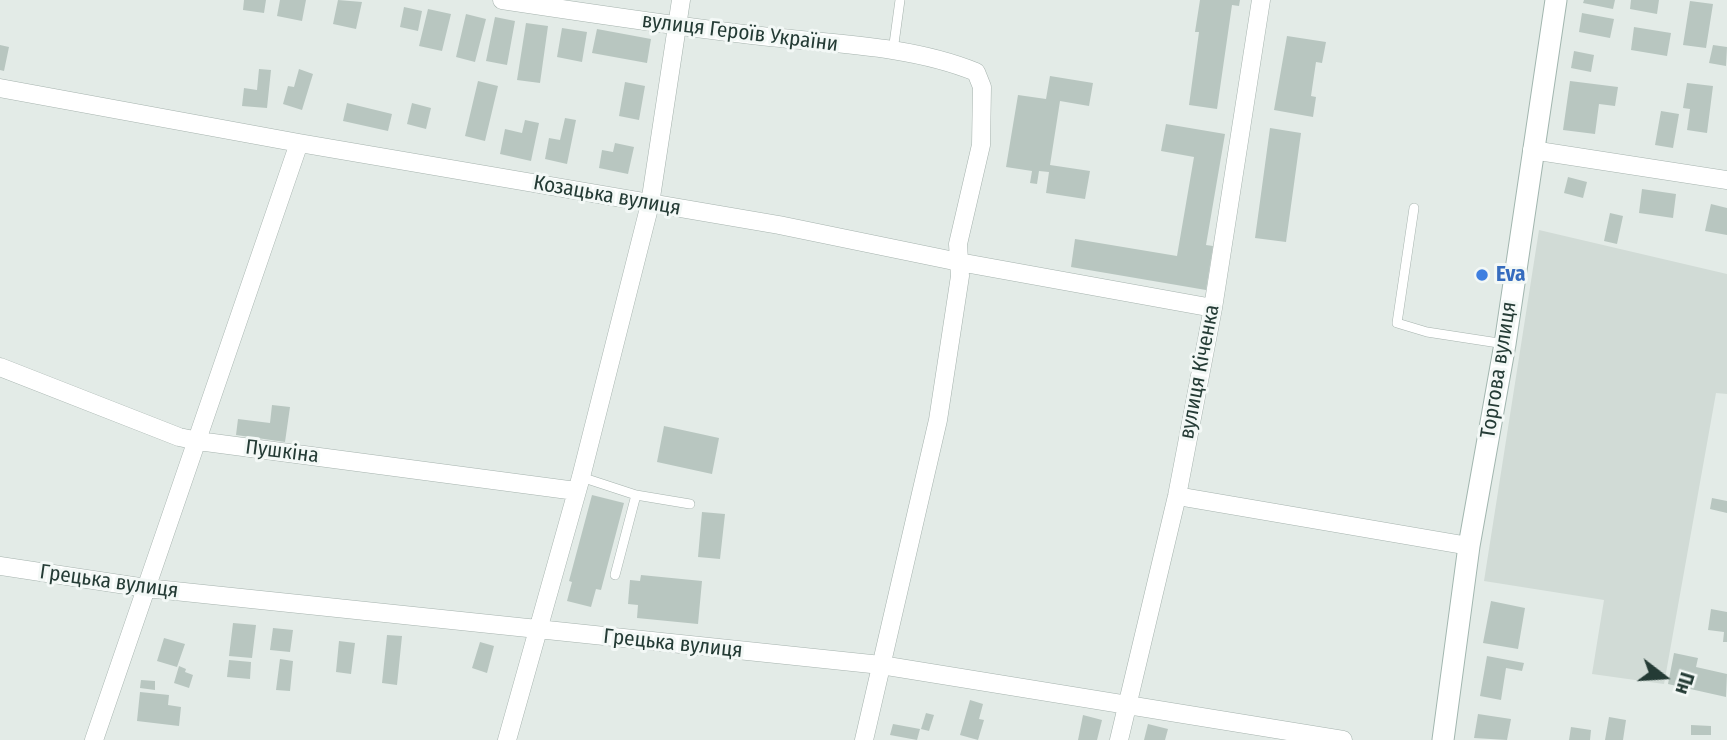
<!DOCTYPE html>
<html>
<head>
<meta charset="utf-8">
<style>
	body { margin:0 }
	#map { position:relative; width:1727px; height:740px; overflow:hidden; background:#e3ebe7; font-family:"Fira Sans Condensed",sans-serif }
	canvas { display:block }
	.north { position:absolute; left:1629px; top:642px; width:70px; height:70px; -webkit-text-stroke:5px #f3f8f6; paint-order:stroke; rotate:107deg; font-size:19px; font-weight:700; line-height:28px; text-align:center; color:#243b35 }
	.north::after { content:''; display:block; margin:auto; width:24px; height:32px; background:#243b35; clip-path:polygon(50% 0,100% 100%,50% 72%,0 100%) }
</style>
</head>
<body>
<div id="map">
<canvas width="1727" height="740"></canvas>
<div class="north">Пн</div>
</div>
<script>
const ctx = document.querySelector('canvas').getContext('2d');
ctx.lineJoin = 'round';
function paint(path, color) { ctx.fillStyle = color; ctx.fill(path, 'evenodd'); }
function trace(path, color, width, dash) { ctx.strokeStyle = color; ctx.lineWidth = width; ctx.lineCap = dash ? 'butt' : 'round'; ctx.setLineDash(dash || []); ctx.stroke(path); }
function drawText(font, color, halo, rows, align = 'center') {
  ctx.font = font + ' "Fira Sans Condensed",sans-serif'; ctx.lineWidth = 6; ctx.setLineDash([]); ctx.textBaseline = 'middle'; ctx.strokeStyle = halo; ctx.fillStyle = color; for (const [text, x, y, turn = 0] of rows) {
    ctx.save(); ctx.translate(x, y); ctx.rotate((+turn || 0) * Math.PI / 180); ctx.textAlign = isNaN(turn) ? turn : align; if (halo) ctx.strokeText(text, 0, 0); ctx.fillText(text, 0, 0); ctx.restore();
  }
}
paint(new Path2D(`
	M1539,230l188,44v120l-11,-1 -52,291 -72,-10 12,-74 -120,-19z`), '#d1dbd6');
paint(new Path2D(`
	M244,0h22l-2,13 -21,-3z
	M280,0h26l-4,21 -25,-5z
	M338,0l24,2 -6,27 -23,-5z
	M1200,0h40l-1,6 -7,-1 -15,104 -28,-4 10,-73h-4z
	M1584,0h31l-2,9 -30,-6z
	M1631,0h28l-2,14 -27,-5z
	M1690,1l23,3 -7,44 -23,-3z
	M404,7l18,4 -4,20 -18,-4z
	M428,9l23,5 -9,37 -23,-5z
	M1582,13l32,6 -4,19 -31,-6z
	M466,14l20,5 -11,43 -19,-5z
	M495,17l20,4 -8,44 -21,-4z
	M526,23l22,3 -8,57 -23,-3z
	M1634,27l37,6 -4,23 -36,-6z
	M562,28l25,4 -5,30 -25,-5z
	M597,29l54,10 -4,24 -55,-10z
	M1287,36l39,6 -4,21 -6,-1 -5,34 5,1 -3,20 -39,-7z
	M0,45l9,2 -5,24 -4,-1z
	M1713,45l14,2 -1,19 -17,-3z
	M1574,51l20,4 -3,17 -20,-4z
	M259,69l12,1 -4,38 -25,-2 2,-18 13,2z
	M299,69l14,5 -11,36 -19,-6 5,-18 6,1z
	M1050,76l43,7 -4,23 -29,-5 -10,64 40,6 -5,28 -39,-6 3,-21 -10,-1 -2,13 -7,-1 2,-12 -26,-4 12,-72 28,4z
	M478,81l20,5 -13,55 -20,-5z
	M1570,81l48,6 -3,19 -16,-2 -4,30 -32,-4z
	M625,82l20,4 -6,34 -20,-4z
	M1687,83l26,3 -6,47 -20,-3 3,-21 -7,-1z
	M347,103l45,11 -4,17 -45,-10z
	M412,103l19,5 -5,21 -19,-5z
	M1661,111l18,3 -6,34 -18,-3z
	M565,118l11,2 -9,44 -22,-5 4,-21 11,2z
	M525,120l14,3 -8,38 -31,-7 5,-25 17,4z
	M1166,124l59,10 -19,111 7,1 -7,44 -135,-23 4,-28 102,17 17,-99 -33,-6z
	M1270,128l31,5 -15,109 -31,-4z
	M615,143l19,4 -6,27 -29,-6 3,-18 11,2z
	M1568,177l19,5 -4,16 -19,-5z
	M1642,189l34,5 -3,24 -34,-5z
	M1711,204l16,4v27l-22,-4z
	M1610,213l13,3 -6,28 -13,-3z
	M272,405l18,2 -5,35 -49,-7 2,-16 32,4z
	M664,426l55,12 -7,36 -55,-12z
	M592,495l32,8 -23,87 -5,-1 -5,18 -24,-6 5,-19 -3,-1z
	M1712,498l15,3v12l-17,-4z
	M702,512l23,2 -5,45 -22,-2z
	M641,575l61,6 -4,43 -61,-6 1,-13 -10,-1 2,-24 10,1z
	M1491,601l34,7 -7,41 -35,-6z
	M1711,609l16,3v30h-4l1,-10 -16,-2z
	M233,623l23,2 -4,33 -23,-2z
	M273,628l20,2 -3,22 -20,-2z
	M387,635l15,1 -5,49 -15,-2z
	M164,638l21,6 -8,23 -20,-6z
	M339,641l16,2 -4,31 -15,-2z
	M480,642l14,4 -7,27 -15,-5z
	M1674,653l24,5 -2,9 31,7 -1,23 -58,-13z
	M1487,656l37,7 -2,8 -16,-3 -5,32 -21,-4z
	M280,659l13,2 -3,30 -14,-1z
	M229,660l22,2 -1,17 -23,-2z
	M179,666l7,3 -1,3 8,3 -4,13 -15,-5z
	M141,680l14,1v9l-15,-2z
	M140,692l29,3 -1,10 13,2 -2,19 -42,-5z
	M970,700l13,4 -4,15 5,1 -6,20 -18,-5z
	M926,713l8,2 -5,16 -8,-2z
	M1478,714l33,5 -4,21 -33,-2z
	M1083,715l19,5 -5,20h-19z
	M1609,717l17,3 -3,20h-18z
	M893,724l27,5 -3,11 -27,-5z
	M1148,724l20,5 -3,11h-21z
	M1691,725l20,1v9h-20z
	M1571,727l20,3 -1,10h-21z`), '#b8c6c0');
const service = new Path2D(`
	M893,51l7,-51
	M1414,208l-17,115 30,9 78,12
	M581,477l55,18 54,9
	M615,575l21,-80`);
const minor = new Path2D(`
	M502,0c86,13 172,26 259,36 71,8 149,9 215,36l6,15 -1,58 -23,99 2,32 -22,144 -74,320
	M0,88l299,55 480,82 180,37 254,46
	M1532,150l195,30
	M0,367l179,70 19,4 378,50
	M1177,496l292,50
	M0,566l146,22 735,77 462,75
	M94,740l205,-597
	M507,740l74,-263 69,-273 31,-204
	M1119,740l58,-244 36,-188 48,-308`);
const secondary = new Path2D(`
	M1443,740l26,-194 36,-202 51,-344`);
trace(service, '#a6b3ae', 10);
trace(minor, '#a6b3ae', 19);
trace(secondary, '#a2b6af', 23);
trace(service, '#fff', 9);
trace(minor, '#fff', 18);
trace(secondary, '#fff', 21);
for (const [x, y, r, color] of [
	[1482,275,7,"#3f7fe0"]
]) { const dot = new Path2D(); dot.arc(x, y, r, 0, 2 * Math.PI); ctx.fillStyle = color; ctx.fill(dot); trace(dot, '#f3f8f6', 2.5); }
drawText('21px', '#243b35', '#f3f8f6', [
	["вулиця Героїв України",740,33,7],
	["Козацька вулиця",607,196,10],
	["Торгова вулиця",1499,370,-81],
	["вулиця Кіченка",1200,372,-79],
	["Пушкіна",282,452,7],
	["Грецька вулиця",109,582,8],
	["Грецька вулиця",673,644,6]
]);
drawText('bold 21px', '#366cbe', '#f3f8f6', [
	["Eva",1496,275]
], 'left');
</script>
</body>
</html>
